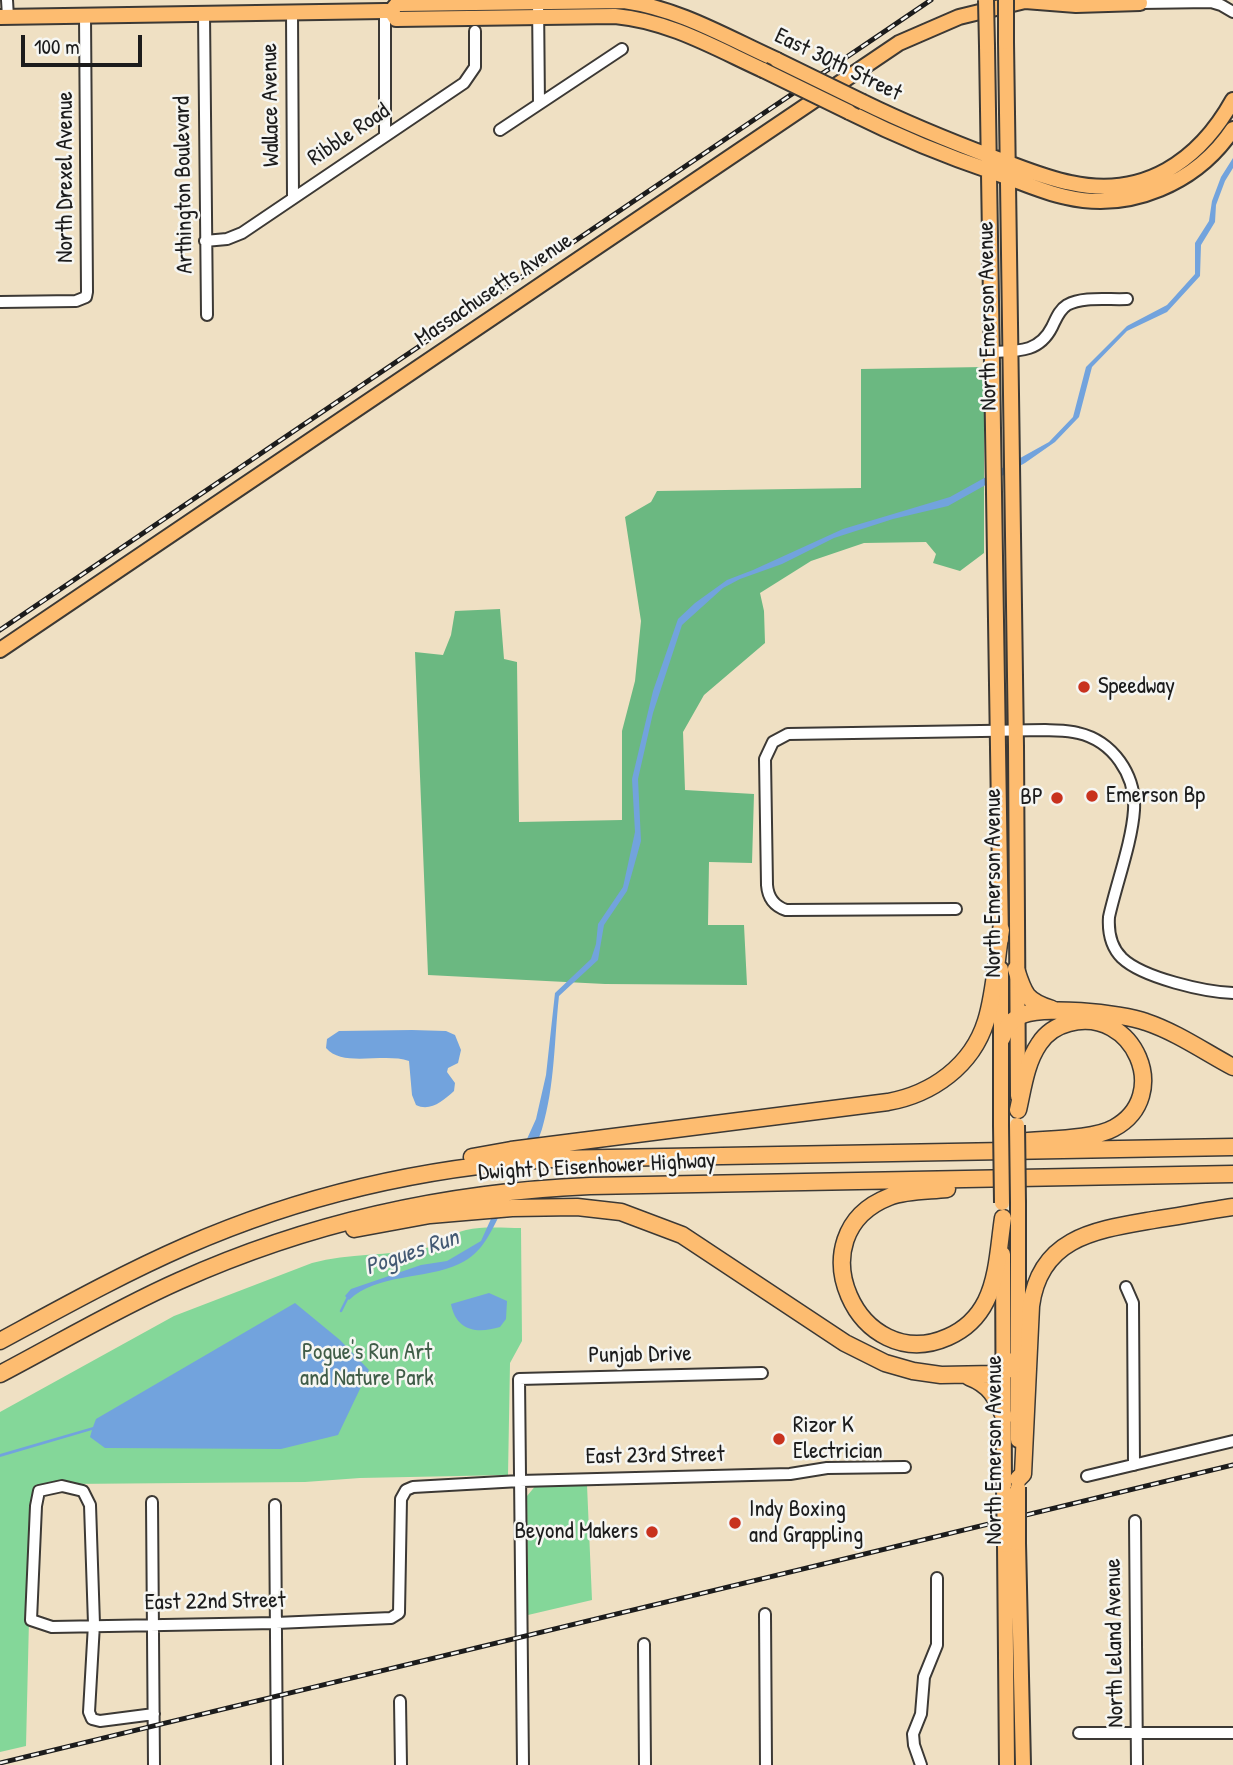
<!DOCTYPE html>
<html>
<head>
<meta charset="utf-8">
<style>
	body { margin:0 }
	#map { position:relative; width:1233px; height:1765px; overflow:hidden; background:#efe0c3; font-family:"Patrick Hand",sans-serif }
	canvas { display:block }
	.scale { position:absolute; left:21px; top:35px; width:121px; height:32px; box-sizing:border-box; border:4px solid #1c1c1c; border-top:0; padding-left:9px; font-size:21px; line-height:24px; white-space:nowrap; color:#1c1c1c; -webkit-text-stroke:5px #f6f6f2; paint-order:stroke }
</style>
</head>
<body>
<div id="map">
<canvas width="1233" height="1765"></canvas>
<div class="scale">100 m</div>
</div>
<script>
const ctx = document.querySelector('canvas').getContext('2d');
ctx.lineJoin = 'round';
function paint(path, color) { ctx.fillStyle = color; ctx.fill(path, 'evenodd'); }
function trace(path, color, width, dash) { ctx.strokeStyle = color; ctx.lineWidth = width; ctx.lineCap = dash ? 'butt' : 'round'; ctx.setLineDash(dash || []); ctx.stroke(path); }
function drawText(font, color, halo, rows, align = 'center') {
  ctx.font = font + ' "Patrick Hand",sans-serif'; ctx.lineWidth = 5; ctx.setLineDash([]); ctx.textBaseline = 'middle'; ctx.strokeStyle = halo; ctx.fillStyle = color; for (const [text, x, y, turn = 0] of rows) {
    ctx.save(); ctx.translate(x, y); ctx.rotate((+turn || 0) * Math.PI / 180); ctx.textAlign = isNaN(turn) ? turn : align; if (halo) ctx.strokeText(text, 0, 0); ctx.fillText(text, 0, 0); ctx.restore();
  }
}
paint(new Path2D(`
	M521,1228l1,113 -12,22 -2,112 -148,3 -55,4 -238,2 -31,5 -4,4 -6,253 -26,6v-340l174,-96 138,-53c37,-10 76,-7 114,-15 14,-3 26,-15 40,-18 17,-4 38,-2 55,-2z
	M537,1484l50,1 5,115 -64,15 -1,-119z`), '#84d799');
paint(new Path2D(`
	M984,367v186l-24,18 -27,-8 3,-9 -10,-12 -62,1 -53,18 -51,32 4,18 1,32 -61,52 -21,37 2,58 69,4 -2,69 -43,-1 -1,63h36l3,60 -142,-1 -177,-9 -13,-323 28,3 8,-20 4,-24 45,-2 4,50 13,3 2,160 103,-2v-89l13,-50 6,-60 -16,-104 26,-15 6,-11 204,-3v-119z`), '#6bb881');
paint(new Path2D(`
	M1233,158v10l-8,13 -9,24 -1,17 -14,23 -1,31 -33,36 -40,19 -35,36 -13,50 -24,25 -30,21 -77,43 -55,13 -59,19 -52,26 -42,15 -17,9 -41,37 -29,88 -15,66 3,62 -14,50 -23,34 -6,35 -39,36c-5,46 -4,89 -17,133 -8,26 -26,53 -38,77 -12,23 -20,47 -45,58 -34,16 -81,9 -110,36l-4,-4 6,-7 70,-24 26,-4 34,-20 55,-122 10,-44 9,-82 36,-34 5,-15 2,-20 25,-37 12,-55 -3,-53 21,-88 25,-72 17,-16 32,-23 26,-10 90,-41 107,-32 99,-55 24,-25 13,-50 41,-41 40,-21 28,-31v-31l14,-22 3,-20 9,-24z
	M412,1030l34,1 9,4 6,15 -3,13 -10,5 -1,4 8,11 -1,8c-11,10 -24,21 -38,14l-4,-10 -3,-34c-25,-9 -66,7 -83,-13l1,-9 12,-8z
	M489,1293l18,8 -1,18 -6,8c-23,7 -44,4 -49,-23z
	M295,1303l45,37 29,30 -31,65 -57,14 -176,-1 -15,-11 2,-7 -92,27v-3l93,-27 3,-8z`), '#72a3dd');
trace(new Path2D(`
	M341,1311l7,-14`), '#72a3dd', 2.5);
const minor = new Path2D(`
	M7,0l1,17
	M538,0l1,104
	M1133,1l7,2 71,-1 10,3 12,7
	M292,12l1,186
	M204,13l3,302
	M500,130l122,-81
	M385,136v-125
	M205,241l22,-2 15,-6 222,-150 11,-16v-36
	M0,302l76,-1 10,-4 1,-5 -2,-277
	M991,352c26,-1 48,1 61,-25 4,-8 7,-17 15,-22 16,-9 42,-5 60,-6
	M956,909l-170,1c-12,-4 -18,-12 -19,-25l-2,-126 8,-17 15,-8 257,-4c11,1 22,0 33,3 35,8 58,42 56,77 -2,32 -18,75 -25,107 -1,15 2,30 13,41 21,20 83,34 111,35
	M1126,1287l7,16 1,162
	M1087,1476l146,-35
	M152,1502l2,263
	M275,1505l2,260
	M1135,1521l2,244
	M765,1614l1,151
	M644,1644l1,121
	M400,1701l1,64
	M154,1714l-54,7 -8,-2 -3,-7 5,-88 -4,-119 -7,-14 -21,-5 -23,5 -3,15 -5,114 21,7 224,-4 115,-5 8,-5 2,-114 5,-9 7,-3 107,-6 270,-7 37,-6 78,-1
	M1079,1733h154
	M523,1765l-4,-386 243,-6
	M921,1765l-7,-20 -1,-11 8,-20 3,-37 13,-32v-67`);
const major = new Path2D(`
	M1025,1l51,4 64,-2
	M391,11l6,-7h3l224,-3c56,8 102,36 153,59
	M0,17l385,-6h6l5,8 219,-3c54,5 100,32 148,54
	M1006,42l10,704 2,350
	M987,46l14,893
	M863,102c43,21 87,39 132,56 25,9 50,20 76,25 73,16 128,-22 162,-83
	M849,112c48,24 96,44 147,61 23,8 46,19 70,24 64,15 131,-14 167,-68
	M0,650l899,-607 60,-26 70,-17
	M1001,969v156
	M1003,1254l1,235
	M1018,1440v-237
	M1018,1543l5,222
	M1005,1545l2,220`);
const highway = new Path2D(`
	M1016,969c8,25 10,32 36,40
	M1002,1038c3,-9 7,-16 16,-21 21,-13 104,-4 128,5 30,10 59,30 87,45
	M1018,1110c5,-22 8,-47 21,-66 7,-11 18,-18 30,-21 65,-17 104,73 45,105 -21,12 -70,11 -95,14
	M472,1157l39,-7 377,-48c44,-8 84,-36 98,-81 9,-29 10,-61 15,-91
	M947,1189c-19,2 -41,1 -58,8 -95,37 -31,180 59,140 16,-7 30,-20 38,-36 12,-24 13,-57 17,-83
	M354,1229l76,-14 82,-7 65,-1 44,5 61,23 163,108 40,20 28,8 28,4 54,-1 15,-5 7,-11
	M0,1341c61,-33 122,-67 186,-95 116,-51 240,-79 366,-87l681,-12
	M0,1374c59,-31 118,-66 179,-93 131,-59 267,-89 411,-95l643,-12
	M969,1377c21,8 27,20 35,40
	M1018,1479l5,-5 8,-168c9,-69 65,-76 122,-86 26,-4 53,-9 80,-13`);
trace(minor, '#3c3935', 14);
trace(major, '#3c3935', 18);
trace(highway, '#3c3935', 19);
trace(minor, '#fff', 10);
trace(major, '#fdbc70', 14);
trace(highway, '#fdbc70', 16);
const rail = new Path2D(`
	M0,630l931,-630
	M0,1763l1233,-298`);
trace(rail, '#1c1c1c', 5);
trace(rail, '#f6f6f2', 2.5, [8]);
const majorBridge = new Path2D(`
	M986,0l1,46
	M1006,0v42
	M777,60l86,42
	M763,70l86,42
	M1001,1125l1,78
	M1017,1125l1,78
	M1018,1487v56
	M1004,1489l1,56`);
trace(majorBridge, '#3c3935', 18, []);
trace(majorBridge, '#fdbc70', 14);
for (const [x, y, r, color] of [
	[1084,687,7,"#c8321e"],
	[1092,796,7,"#c8321e"],
	[1057,798,7,"#c8321e"],
	[779,1439,7,"#c8321e"],
	[735,1523,7,"#c8321e"],
	[652,1532,7,"#c8321e"]
]) { const dot = new Path2D(); dot.arc(x, y, r, 0, 2 * Math.PI); ctx.fillStyle = color; ctx.fill(dot); trace(dot, '#f6f6f2', 2.5); }
drawText('23px', '#1c1c1c', '#f6f6f2', [
	["East 30th Street",838,65,26],
	["Wallace Avenue",271,105,-91],
	["Ribble Road",349,135,-34],
	["North Drexel Avenue",66,177,-90],
	["Arthington Boulevard",184,185,-91],
	["Massachusetts Avenue",494,290,-34],
	["North Emerson Avenue",988,316,-91],
	["North Emerson Avenue",994,883,-90],
	["Dwight D Eisenhower Highway",597,1167,-3],
	["Punjab Drive",640,1355,-1],
	["North Emerson Avenue",995,1450,-90],
	["East 23rd Street",655,1456,-1],
	["East 22nd Street",215,1602,-1],
	["North Leland Avenue",1115,1643,-91]
]);
drawText('23px', '#1c1c1c', '#f6f6f2', [
	["Speedway",1098,687],
	["Emerson Bp",1106,796],
	["BP",1043,798,"right"],
	["Rizor K",793,1426],
	["Electrician",793,1452],
	["Indy Boxing",749,1510],
	["and Grappling",749,1536],
	["Beyond Makers",638,1532,"right"]
], 'left');
drawText('23px', '#405d48', '#f6f6f2', [
	["Pogue's Run Art",367,1353],
	["and Nature Park",367,1379]
]);
drawText('italic 24px', '#435973', '#f6f6f2', [
	["Pogues Run",412,1253,-19]
]);
</script>
</body>
</html>
